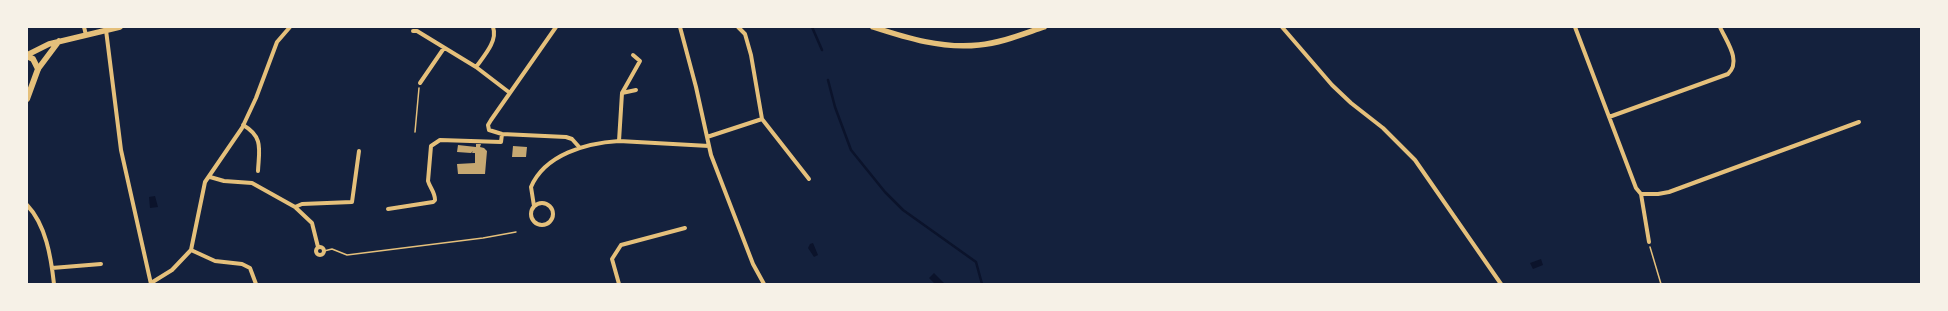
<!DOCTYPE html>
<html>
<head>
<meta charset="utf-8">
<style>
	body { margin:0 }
	#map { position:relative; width:1948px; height:311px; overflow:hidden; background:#14213d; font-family:"Alegreya Sans",sans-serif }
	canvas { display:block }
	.frame { position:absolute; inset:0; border:28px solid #f6f1e7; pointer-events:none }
</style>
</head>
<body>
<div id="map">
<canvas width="1948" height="311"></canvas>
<div class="frame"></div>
</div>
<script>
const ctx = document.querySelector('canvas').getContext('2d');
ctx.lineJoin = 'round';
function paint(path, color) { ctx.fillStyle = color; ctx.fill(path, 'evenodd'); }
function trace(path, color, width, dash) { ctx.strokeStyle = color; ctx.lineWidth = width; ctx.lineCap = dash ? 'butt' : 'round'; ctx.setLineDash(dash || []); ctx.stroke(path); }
paint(new Path2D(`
	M155,196l3,11 -8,1 -1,-11z
	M813,243l5,12 -4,2 -6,-9 2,-4z
	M1541,259l2,6 -10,4 -3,-6z
	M934,273l11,11h-10l-6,-6z`), '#0b132b');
trace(new Path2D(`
	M812,27l10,23
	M828,80l7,27 16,43 34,42 18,18 73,52 6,22`), '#0b132b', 2.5);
paint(new Path2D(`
	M476,144h5l-1,3 4,1 3,3 -2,23h-27l-1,-10 18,-1v-10h-3l1,-2 -2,2 -14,-1 1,-7 18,2z
	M513,146l14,1 -1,10h-14z`), '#c6a872');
trace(new Path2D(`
	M415,132l4,-44
	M1650,247l11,37
	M324,251l8,-2 15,6 136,-17 33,-6`), '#e5c07b', 1.5);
trace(new Path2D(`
	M84,27l2,8
	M556,27l-65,93 -3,5 1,5 13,4 64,3 6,2 8,9
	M680,27l16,60 15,68 42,109 11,20
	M738,27l7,7 6,21 11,64
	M1282,27l50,58 19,18 32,25 32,32 86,124
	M1575,27l61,161 5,6 8,48
	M106,30l15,120 30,134
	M413,31h4l59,36 34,26
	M476,67c8,-11 22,-26 17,-40
	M420,83l24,-35
	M622,93l14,-3
	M1609,117l119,-43c14,-13 -2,-33 -8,-47
	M243,125c21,12 16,25 15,46
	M707,137l55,-18 47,60
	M619,141l3,-48 18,-32 -7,-6
	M210,177l14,4 28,2 43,24 17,16 6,24
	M1641,194h17l11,-2 190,-70
	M531 214a11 11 0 1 1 22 0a11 11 0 1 1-22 0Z
	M27,205c19,20 24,52 27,79
	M534,206l-3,-19c14,-33 56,-44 88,-46l90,5
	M295,207l7,-3 50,-2 7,-51
	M388,209l45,-7 2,-2c0,-8 -5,-12 -7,-19l3,-35 9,-6 61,2 1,-8
	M316 251a4 4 0 1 1 8 0a4 4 0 1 1-8 0Z
	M191,250l24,11 27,3 8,4 6,16
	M52,268l49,-4
	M151,283l21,-13 19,-20 14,-68 37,-54 14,-30 21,-56 13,-15
	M619,284l-7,-25 9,-14 64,-17`), '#e5c07b', 4);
trace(new Path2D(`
	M873,27c34,11 69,22 106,18 22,-2 44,-11 65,-18
	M27,55l22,-11 71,-17
	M38,69l21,-28`), '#e5c07b', 5.5);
trace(new Path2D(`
	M27,56l6,3 5,10 -11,30`), '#e5c07b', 6);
</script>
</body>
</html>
